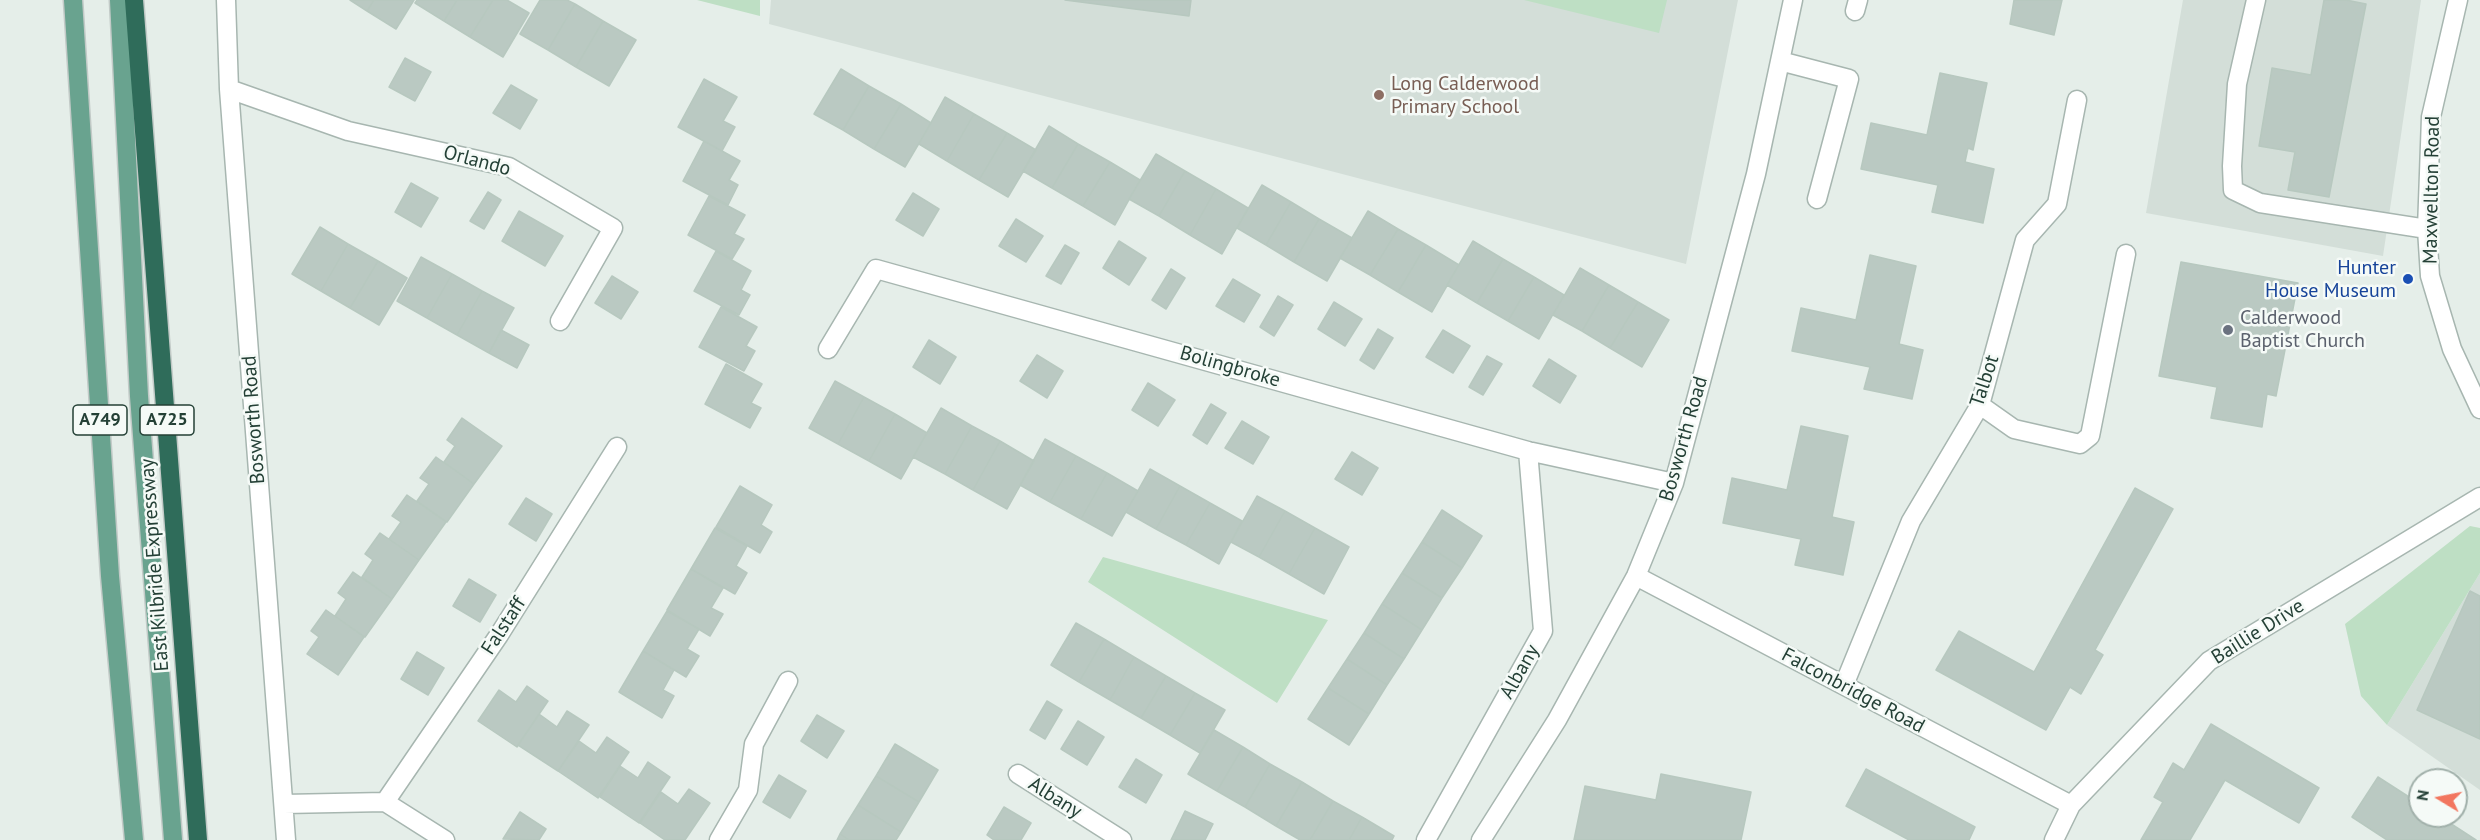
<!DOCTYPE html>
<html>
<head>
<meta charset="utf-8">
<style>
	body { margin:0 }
	#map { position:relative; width:2480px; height:840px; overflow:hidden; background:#e5eee9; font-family:"PT Sans",sans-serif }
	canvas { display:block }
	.north { position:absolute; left:2408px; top:768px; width:60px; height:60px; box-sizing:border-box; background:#f5faf7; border:2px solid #a1b0aa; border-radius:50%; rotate:280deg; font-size:16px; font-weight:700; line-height:24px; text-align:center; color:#244036 }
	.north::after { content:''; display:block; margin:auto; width:21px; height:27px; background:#f2765f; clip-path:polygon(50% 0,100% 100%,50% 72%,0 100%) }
</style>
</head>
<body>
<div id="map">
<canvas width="2480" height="840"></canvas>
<div class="north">N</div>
</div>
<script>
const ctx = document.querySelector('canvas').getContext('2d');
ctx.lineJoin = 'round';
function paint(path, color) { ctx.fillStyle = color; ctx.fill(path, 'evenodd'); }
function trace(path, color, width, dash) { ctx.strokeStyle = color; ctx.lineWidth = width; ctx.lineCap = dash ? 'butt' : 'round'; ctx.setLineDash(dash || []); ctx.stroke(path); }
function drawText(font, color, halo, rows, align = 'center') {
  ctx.font = font + ' "PT Sans",sans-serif'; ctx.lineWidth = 5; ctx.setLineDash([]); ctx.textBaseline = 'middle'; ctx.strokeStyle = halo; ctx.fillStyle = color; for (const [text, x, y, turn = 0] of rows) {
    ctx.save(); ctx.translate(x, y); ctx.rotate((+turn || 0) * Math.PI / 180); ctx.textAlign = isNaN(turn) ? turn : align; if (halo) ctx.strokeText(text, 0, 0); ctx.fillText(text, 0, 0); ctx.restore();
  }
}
paint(new Path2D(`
	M771,0h967l-52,264 -917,-240z
	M2183,0h238l-38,256 -237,-43z
	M2480,573v217l-93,-65z`), '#d3ded8');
paint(new Path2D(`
	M697,0h63v16z
	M1524,0h143l-8,33z
	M2470,526l10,2v45l-93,152 -26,-29 -16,-72z
	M1103,557l225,63 -51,83 -189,-121z`), '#bedfc4');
const building = new Path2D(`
	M350,0h24l-7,11z
	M374,0h40l-18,29 -29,-18z
	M417,0h40l-13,21 -29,-18z
	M457,0h36l-23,37 -26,-16z
	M493,0h14l22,13 -26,44 -33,-20z
	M540,0h27l8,4 -27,46 -28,-16z
	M1065,0h126l-2,16z
	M2014,0h48l-8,35 -44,-11z
	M2324,0h22l20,4 -37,193 -41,-7 7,-38 -36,-6 13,-78 39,7z
	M575,4l28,17 -27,46 -28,-17z
	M603,21l33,19 -27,46 -33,-19z
	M405,58l26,14 -16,29 -26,-14z
	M841,69l28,17 -26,44 -29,-16z
	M1940,73l47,10 -14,67 -5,-2 -3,14 29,7 -11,54 -51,-11 6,-27 -77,-16 10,-46 56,12z
	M704,79l33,18 -14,24 12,6 -13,24 -44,-24z
	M511,85l26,15 -17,29 -27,-16z
	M869,86l32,18 -27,45 -31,-19z
	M945,97l29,17 -27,47 -28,-17z
	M901,104l30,19 -26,44 -31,-18z
	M974,114l33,19 -28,47 -32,-19z
	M1049,126l29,18 -26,44 -29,-17z
	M1007,133l29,17 -28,47 -29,-17z
	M704,141l36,20 -11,19 9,5 -10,20 -45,-24z
	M1078,144l32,18 -27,44 -31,-18z
	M1156,154l29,17 -26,45 -30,-17z
	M1110,162l30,18 -25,45 -32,-19z
	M1185,171l31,18 -26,46 -31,-19z
	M411,183l27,15 -17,29 -26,-15z
	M1262,185l29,17 -25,43 -29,-17z
	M1216,189l32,19 -26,46 -32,-19z
	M488,192l13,8 -17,29 -14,-8z
	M913,193l26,16 -16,27 -27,-16z
	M709,196l36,19 -11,19 10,5 -12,20 -44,-24z
	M1291,202l28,17 -25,43 -28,-17z
	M519,211l44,25 -18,30 -43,-25z
	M1368,211l30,18 -28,46 -30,-17z
	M1016,219l27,17 -17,26 -27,-16z
	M1319,219l33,19 -25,43 -33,-19z
	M320,227l28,17 -27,47 -29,-17z
	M1398,229l28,16 -28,47 -28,-17z
	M1119,241l27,17 -17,27 -26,-17z
	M1473,241l30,18 -26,44 -30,-18z
	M348,244l30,17 -28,47 -29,-17z
	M1065,245l14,8 -18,31 -15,-8z
	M1426,245l33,20 -27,47 -34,-20z
	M716,251l35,20 -10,19 9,5 -11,20 -45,-24z
	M1870,255l46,11 -17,78 24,6 -11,49 -48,-10 6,-22 -78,-16 9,-43 55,12z
	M421,257l31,17 -25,44 -30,-17z
	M1503,259l31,18 -26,44 -31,-18z
	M378,261l29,17 -28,47 -29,-17z
	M2181,262l117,21 -22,113 -9,-2 -5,33 -51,-9 6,-31 -58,-11z
	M1580,268l29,17 -27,46 -29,-16z
	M1171,269l14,9 -19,31 -14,-9z
	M452,274l30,17 -25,44 -30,-17z
	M612,276l26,16 -17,27 -26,-16z
	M1534,277l30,18 -25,44 -31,-18z
	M1233,279l27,16 -16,27 -28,-16z
	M1609,285l29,17 -28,46 -28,-17z
	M482,291l32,17 -25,45 -32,-18z
	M1278,296l15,9 -19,31 -14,-9z
	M1334,302l28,17 -17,27 -27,-17z
	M1638,302l31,18 -27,47 -32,-19z
	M721,307l36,20 -11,19 9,5 -11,20 -45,-24z
	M1378,329l15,9 -19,31 -14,-9z
	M501,330l28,15 -12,23 -28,-15z
	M1443,330l27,16 -17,27 -27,-16z
	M929,340l27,17 -16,27 -27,-17z
	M1037,355l26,16 -16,27 -27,-17z
	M1487,356l15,8 -19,31 -14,-8z
	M1549,359l27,17 -16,27 -27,-17z
	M726,364l36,20 -11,19 10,5 -11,20 -45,-24z
	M835,381l29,16 -26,47 -29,-16z
	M1148,383l27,17 -17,26 -26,-16z
	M864,397l31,17 -26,47 -31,-17z
	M1211,404l15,9 -19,31 -14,-9z
	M941,408l31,18 -27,48 -32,-17z
	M895,414l32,19 -26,46 -32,-18z
	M462,418l40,28 -28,38 -30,-22 11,-16 -8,-6z
	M1242,421l27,16 -16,27 -28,-16z
	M972,426l28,15 -27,49 -28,-16z
	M1801,426l47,10 -16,81 22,5 -11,53 -48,-10 6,-26 -78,-16 9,-45 55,12z
	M1045,439l31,17 -26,46 -30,-17z
	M1000,441l34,20 -27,48 -34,-19z
	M1352,452l26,16 -16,27 -27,-16z
	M1076,456l31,17 -26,46 -31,-17z
	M436,457l38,27 -27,38 -30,-21 12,-17 -9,-6z
	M1150,469l30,17 -24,43 -30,-17z
	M1107,473l31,18 -26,45 -31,-17z
	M740,486l32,19 -11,20 11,7 -12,21 -44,-26z
	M1180,486l30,17 -24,42 -30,-16z
	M2135,488l38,21 -78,141 8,5 -22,39 -11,-7 -24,43 -110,-60 23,-39 75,41z
	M407,495l39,27 -27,38 -30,-21 12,-17 -9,-6z
	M1257,496l28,15 -26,46 -28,-15z
	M526,498l26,16 -16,27 -27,-17z
	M1210,503l32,18 -23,43 -33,-19z
	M1442,510l40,26 -20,32 -40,-26z
	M1285,511l30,17 -26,46 -30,-17z
	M715,528l32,18 -11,20 11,7 -12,21 -44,-25z
	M1315,528l34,19 -25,47 -35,-20z
	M380,533l39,27 -27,39 -30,-22 11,-17 -8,-6z
	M1422,542l40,26 -20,30 -40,-25z
	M691,569l32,19 -12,20 12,6 -13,22 -43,-26z
	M353,572l39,27 -27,38 -30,-21 11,-17 -8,-6z
	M1402,573l40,25 -20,32 -40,-26z
	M469,579l27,16 -16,27 -27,-16z
	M2470,591l10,5v143l-63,-29z
	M1382,604l40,26 -18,29 -40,-26z
	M326,610l38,27 -26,38 -31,-21 12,-17 -8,-6z
	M667,611l32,18 -12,20 12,7 -13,21 -43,-26z
	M1076,623l28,16 -25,43 -28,-17z
	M1364,633l40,26 -17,26 -40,-26z
	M1104,639l30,18 -24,43 -31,-18z
	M643,651l31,19 -11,20 11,6 -12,22 -43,-26z
	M417,652l27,16 -16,27 -27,-16z
	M1134,657l32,19 -25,42 -31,-18z
	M1347,659l40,26 -18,29 -41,-26z
	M1166,676l29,17 -25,42 -29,-17z
	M527,686l21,15 -31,46 -39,-26 21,-31 17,12z
	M1328,688l41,26 -20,31 -41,-26z
	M1195,693l30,17 -25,43 -30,-18z
	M1047,701l15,9 -17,29 -15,-9z
	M567,711l22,14 -31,46 -40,-26 21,-31 18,13z
	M817,715l27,16 -17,27 -26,-17z
	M1078,721l26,16 -17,28 -26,-16z
	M2211,724l108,64 -20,35 -74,-43 -35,60h-49l22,-38 -9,-5 19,-34 11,7z
	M1214,730l29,17 -26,44 -29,-17z
	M607,737l22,15 -31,46 -40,-27 21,-30 17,12z
	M895,744l43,26 -19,32 -43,-26z
	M1243,747l27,17 -25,43 -28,-16z
	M1136,759l26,16 -16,28 -27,-16z
	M648,762l22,15 -31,46 -39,-26 20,-31 18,12z
	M1270,764l32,18 -26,44 -31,-19z
	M1866,769l109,58 -6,13h-60l-63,-34z
	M1661,774l90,18 -10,48h-167l11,-54 71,14z
	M779,775l27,16 -16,27 -27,-16z
	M876,776l43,26 -18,30 -43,-27z
	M2378,777l42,27v12h19l37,24h-89l-35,-23z
	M1302,782l31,19 -23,39h-10l-24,-14z
	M689,789l21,14 -25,37h-20l-25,-17 21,-31 17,12z
	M1333,801l29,16 -13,23h-39z
	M858,805l43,27 -5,8h-47l-9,-6z
	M1004,807l27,16 -10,17h-27l-7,-5z
	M1185,811l28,13 -8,16h-34z
	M520,812l26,17 -7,11 -36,-1z
	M1362,817l32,19 -2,4h-43z
	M840,834l9,6h-12z`);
paint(building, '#bac9c2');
trace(building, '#b7c8bf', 1.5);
const minor = new Path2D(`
	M226,0l3,89 57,751
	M2256,0l-19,84 -5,82 1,24 27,13 167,26
	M2458,0l-27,117 -4,112 3,47 22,73 28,60
	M1855,11l3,-11
	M1780,61l69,18 -32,120
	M229,89l119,42 161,36 104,61 -53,93
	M828,349l48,-80 652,182 146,32
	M1980,405l34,24 66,15 10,-8 36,-182
	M1636,576l435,229
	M1844,685l67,-164 69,-116 45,-165 32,-36 20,-104
	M1018,774l104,66
	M385,802l114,-167 118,-188
	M284,804l101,-2 60,38
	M719,840l29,-50 6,-46 34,-63
	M1426,840l117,-209 -15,-180
	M1481,840l76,-120 79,-144 38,-93 82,-309 37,-174
	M2054,840l17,-35 138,-144 271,-164`);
const major = new Path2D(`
	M73,0l37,576 24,264
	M119,0l20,396 34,444`);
const highway = new Path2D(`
	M134,0l64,840`);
trace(minor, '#a7b6b0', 21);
trace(major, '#c2cac7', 21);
trace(highway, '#c2cac7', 21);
trace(minor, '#fff', 18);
trace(major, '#69a38f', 18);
trace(highway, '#2f6c5a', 18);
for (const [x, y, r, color] of [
	[1379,95,6,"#8d6e63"],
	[2408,279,6,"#1a4fb4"],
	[2228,330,6,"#6b7280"]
]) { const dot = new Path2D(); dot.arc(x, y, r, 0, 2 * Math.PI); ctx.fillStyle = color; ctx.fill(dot); trace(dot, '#f5faf7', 2); }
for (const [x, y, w] of [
	[100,420,54],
	[167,420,54]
]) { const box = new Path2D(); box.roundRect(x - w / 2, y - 15, w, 30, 4.5); ctx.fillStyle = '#f5faf7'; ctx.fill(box); trace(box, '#244036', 1.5); }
drawText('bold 18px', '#244036', null, [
	["A749",100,420],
	["A725",167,420]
]);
drawText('20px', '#785e54', '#f5faf7', [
	["Long Calderwood",1391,84],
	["Primary School",1391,107]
], 'left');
drawText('20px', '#244036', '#f5faf7', [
	["Orlando",477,161,15],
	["Maxwellton Road",2432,190,-89],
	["Bolingbroke",1230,367,16],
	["Talbot",1985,381,-72],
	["Bosworth Road",254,420,-94],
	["Bosworth Road",1684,439,-74],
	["East Kilbride Expressway",155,565,-94],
	["Falstaff",504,626,-57],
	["Baillie Drive",2258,632,-32],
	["Albany",1520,672,-61],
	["Falconbridge Road",1853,691,28],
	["Albany",1055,798,32]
]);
drawText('20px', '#164399', '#f5faf7', [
	["Hunter",2396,268],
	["House Museum",2396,291]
], 'right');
drawText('20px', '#5b616d', '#f5faf7', [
	["Calderwood",2240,318],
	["Baptist Church",2240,341]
], 'left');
</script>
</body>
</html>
